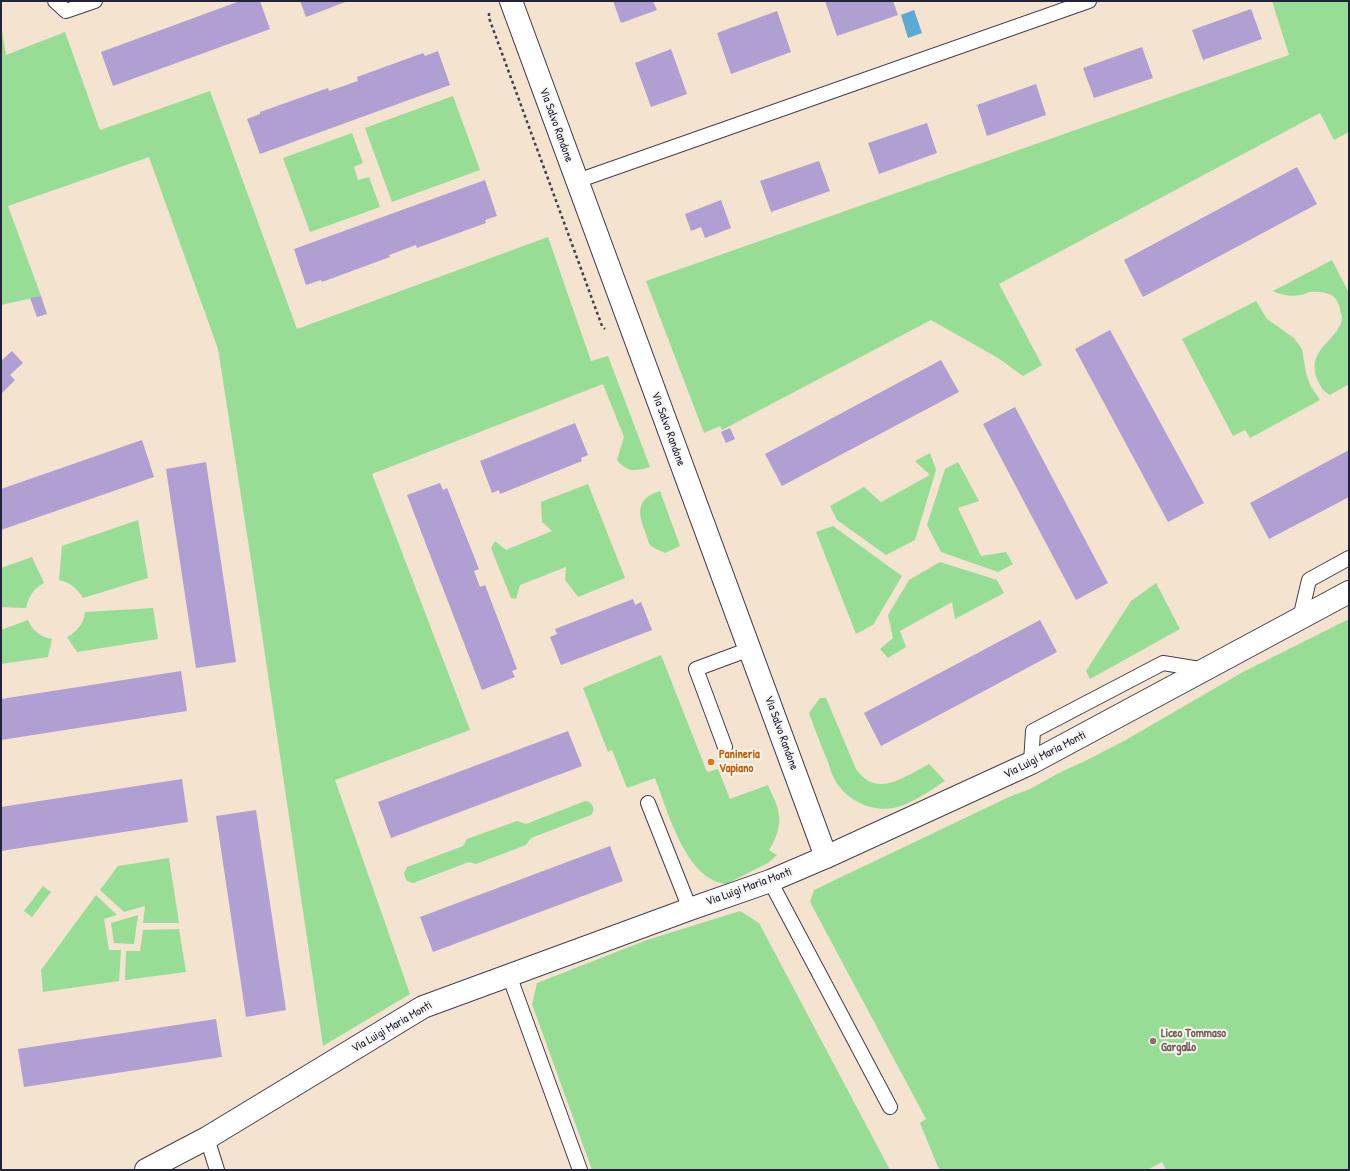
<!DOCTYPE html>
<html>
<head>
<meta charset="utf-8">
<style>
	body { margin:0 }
	#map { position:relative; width:1350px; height:1171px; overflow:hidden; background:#f4e3ce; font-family:"Patrick Hand",sans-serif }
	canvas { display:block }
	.frame { position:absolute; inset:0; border:2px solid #22223b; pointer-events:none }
</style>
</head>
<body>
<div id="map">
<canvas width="1350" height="1171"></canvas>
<div class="frame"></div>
</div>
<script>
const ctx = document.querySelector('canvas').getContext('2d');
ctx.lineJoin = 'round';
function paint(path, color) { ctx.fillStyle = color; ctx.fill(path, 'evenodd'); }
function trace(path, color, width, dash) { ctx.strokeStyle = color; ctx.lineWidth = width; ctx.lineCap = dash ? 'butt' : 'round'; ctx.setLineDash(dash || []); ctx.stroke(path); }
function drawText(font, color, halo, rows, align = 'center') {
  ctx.font = font + ' "Patrick Hand",sans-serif'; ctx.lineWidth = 4; ctx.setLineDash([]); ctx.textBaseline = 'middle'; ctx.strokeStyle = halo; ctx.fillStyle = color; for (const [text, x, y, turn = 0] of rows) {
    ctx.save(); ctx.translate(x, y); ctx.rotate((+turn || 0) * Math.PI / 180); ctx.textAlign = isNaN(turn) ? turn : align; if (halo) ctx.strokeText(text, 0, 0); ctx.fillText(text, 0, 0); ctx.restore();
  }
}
paint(new Path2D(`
	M1272,1h77v131l-15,8 -14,-27 -321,171 43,81 -19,11 -25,-18 -67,-38 -209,110 -2,-4 -16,7 -58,-152 643,-226z
	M1,25l5,30 59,-23 35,98 110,-39 87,238 251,-92 43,124 17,-5 42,111c-14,4 -23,6 -33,-7l7,-23 -21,-53 -231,90 98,256 -135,50 75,214 -87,52 -72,-486 -33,-211 -69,-192 -141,49 33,90 -40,9z
	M453,96l27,74 -88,32 -27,-74z
	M352,133l11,30 -9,4 4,13 11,-3 11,30 -70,25 -27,-74z
	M1332,260l17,33v91l-19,11c-6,-3 -9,-8 -12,-14 -14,-32 22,-41 24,-63 0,-2 -2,-6 -2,-9 -1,-5 -3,-9 -7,-13 -5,-4 -18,-5 -24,-4 -3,1 -6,3 -9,3 -8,2 -20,0 -27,-4z
	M1256,301l11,18 27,19 8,11 4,24 4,12 10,15 -70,38 -5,-8 -12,6 -51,-97z
	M930,453l6,17 -21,70 -29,15 -49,-35 -7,-14 34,-19 17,15 49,-27 -15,-14z
	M958,462l21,39 -21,7 23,48 25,-4 7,12 -15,8 -57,-20 -14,-27 18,-56z
	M588,484l37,94 -47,19 -13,-17 1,-13 -46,18 -4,14 -5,-1 -20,-50 4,-7 11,9 46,-19 -10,-9 -1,-20z
	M660,491l20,55 -15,7c-4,-2 -10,-4 -14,-7 -3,-3 -4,-10 -6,-15 -8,-19 -8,-33 15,-40z
	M138,520l10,58 -65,20c-6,-10 -12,-15 -24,-18l3,-34z
	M833,526l69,50 -29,49 -17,9 -40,-102z
	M32,557l12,26c-11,6 -15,13 -18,25l-25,-1v-39z
	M940,562l57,18 7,13 -49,26 -3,-17 -52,29 6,16 -18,11 -8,-9 13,-11 -5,-23 21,-35z
	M1156,583l24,46 -90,50 -4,-8 45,-70z
	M153,608l5,31 -81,13 -10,-15c10,-5 17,-14 18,-25z
	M1349,619v551h-183l-4,-8 -15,8h-206l-3,-3 -18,-44 6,-4 -116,-217 4,-12 195,-93 21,-8 29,-16 26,-12 39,-20 119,-69z
	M28,620c4,10 12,17 24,19l-4,18 -47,7v-34z
	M661,655l46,117 11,-3 12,30 38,-14c4,10 10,20 11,30 2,11 -4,26 -10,35l8,5 -9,8 -42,21c-5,-1 -11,-2 -15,-5 -29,-15 -45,-72 -56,-101l-28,10 -15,-38 -4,2 -25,-64z
	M820,698h6l30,71c21,30 48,8 73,-5l16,17c-16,10 -33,23 -51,27 -22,4 -46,-7 -58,-26 -4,-6 -6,-14 -8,-20 -7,-16 -13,-33 -19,-49z
	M585,801l4,1c5,4 6,8 2,13l-60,23 -5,7 -50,19 -7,-2 -56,21c-6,-1 -8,-4 -9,-10l3,-6 56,-21 4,-7 50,-18 9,3z
	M169,858l10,65h-36l2,-17 -21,6 -24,-22 18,-24z
	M43,886l8,6 -19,25 -8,-6z
	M96,895l21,20 -13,4 5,31h12l-2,31 -76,11 -2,-22z
	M740,911l19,12 131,247h-298l-60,-166 5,-21 110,-43z
	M138,915l-4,29 -20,-1 -3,-20z
	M179,929l7,43 -61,8 1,-29h14l3,-21z`), '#97dd96');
paint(new Path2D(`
	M914,10l8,23 -14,5 -7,-23z`), '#5baad5');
paint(new Path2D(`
	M240,1h20l10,28 -157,57 -12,-34z
	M300,1h48l-42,16z
	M613,1h40l4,9 -36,13z
	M825,1h68l5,14 -61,21z
	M1251,9l11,30 -59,21 -11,-30z
	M777,11l14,41 -60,22 -14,-41z
	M1142,47l11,31 -59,20 -11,-30z
	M671,49l16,45 -36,13 -16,-44z
	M438,51l12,34 -190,69 -13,-35 13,-5v-2l68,-24 1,3 29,-10 -1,-4 66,-24 2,3z
	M1036,84l10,31 -59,21 -10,-31z
	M927,123l10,30 -58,21 -11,-31z
	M819,161l11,30 -59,21 -11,-31z
	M1297,167l20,37 -174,93 -19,-37z
	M485,180l12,36 -12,4 1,3 -69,25 -1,-3 -27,10 1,2 -68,25 -1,-2 -15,5 -12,-36z
	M721,200l10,28 -26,10 -4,-11 -10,4 -6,-17z
	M41,296l6,18 -10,3 -7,-19z
	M1110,330l94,173 -36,19 -93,-173z
	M12,351l11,12 -13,12 5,5 -14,14v-33z
	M941,360l18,32 -177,94 -17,-32z
	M1015,407l93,176 -32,17 -93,-176z
	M575,423l13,32 -7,3 1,3 -82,33 -1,-4 -7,3 -12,-32z
	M730,428l5,11 -9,4 -5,-11z
	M142,440l12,37 -153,53v-41z
	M1349,450v47l-80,42 -19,-36z
	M206,462l30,200 -40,6 -30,-199z
	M440,483l3,7 4,-2 32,81 -5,2 6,16 5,-2 32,84 -5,2 3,6 -33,13 -75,-195z
	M633,599l2,6 6,-3 11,28 -91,35 -11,-28 7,-3 -2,-5z
	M1040,620l17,32 -176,94 -17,-33z
	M181,671l6,40 -186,29v-41z
	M568,731l14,35 -191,72 -13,-36z
	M182,779l6,43 -187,29v-44z
	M256,810l30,200 -40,7 -30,-201z
	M610,846l13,35 -190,71 -13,-35z
	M216,1019l6,38 -198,30 -6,-38z`), '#af9fd2');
const service = new Path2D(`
	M55,1l11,10 29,-10
	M577,181l512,-180
	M1300,618l9,-38 40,-22
	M725,747l-29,-78 54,-20
	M1031,763l2,-32 130,-68 43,7
	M648,803l42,106
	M770,881l120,226
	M509,975l71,195
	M207,1138l10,32`);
const minor = new Path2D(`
	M511,1l315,856`);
const tertiary = new Path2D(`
	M146,1170l61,-32 216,-131 267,-98 80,-28 56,-24 205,-94 318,-171`);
trace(service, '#423f51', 16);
trace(minor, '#423f51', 24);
trace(tertiary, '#423f51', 24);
trace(new Path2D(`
	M489,13v5l113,308 3,3`), '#423f51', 2.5, [3, 3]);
trace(service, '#fff', 14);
trace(minor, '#fff', 22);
trace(tertiary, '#fff', 22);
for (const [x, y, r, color] of [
	[711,762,4,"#e8710a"],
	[1153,1041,4,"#8d6e63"]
]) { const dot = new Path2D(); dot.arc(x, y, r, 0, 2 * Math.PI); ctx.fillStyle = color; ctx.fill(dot); trace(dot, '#f6f6f2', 1.5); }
drawText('12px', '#22223b', '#f6f6f2', [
	["Via Salvo Randone",556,125,70],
	["Via Salvo Randone",668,429,70],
	["Via Salvo Randone",781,733,70],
	["Via Luigi Maria Monti",1045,755,-27],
	["Via Luigi Maria Monti",749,887,-20],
	["Via Luigi Maria Monti",392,1027,-30]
]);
drawText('bold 12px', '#c56008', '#f6f6f2', [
	["Panineria",719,755],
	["Vapiano",719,769]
], 'left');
drawText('bold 12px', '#785e54', '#f6f6f2', [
	["Liceo Tommaso",1161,1034],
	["Gargallo",1161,1048]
], 'left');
</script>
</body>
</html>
